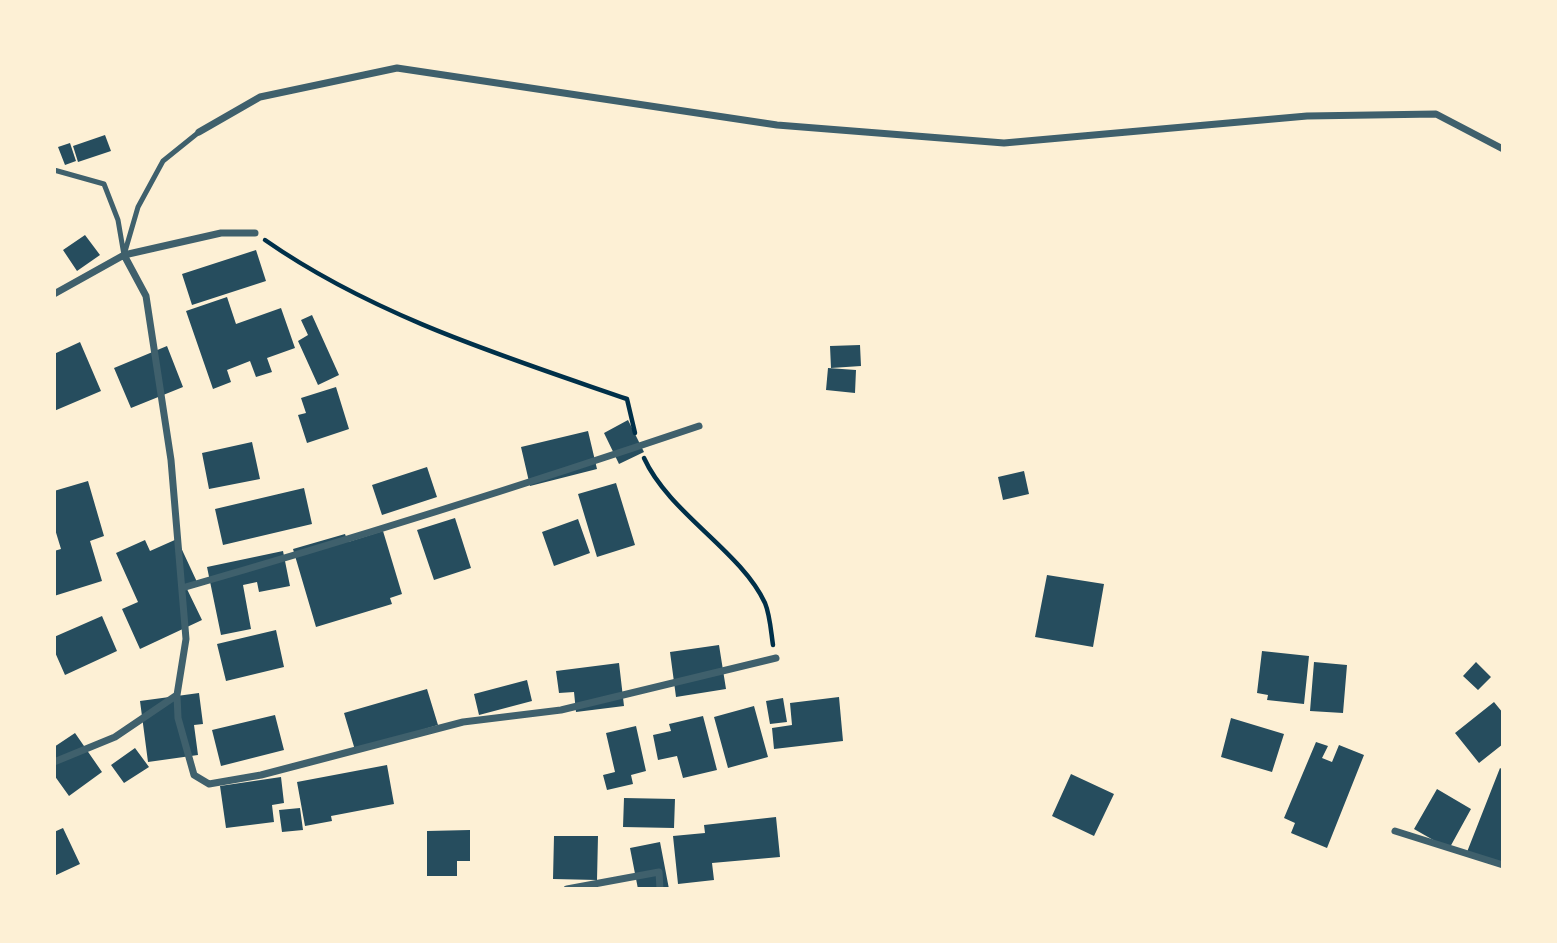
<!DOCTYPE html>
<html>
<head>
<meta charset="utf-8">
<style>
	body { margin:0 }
	#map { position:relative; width:1557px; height:943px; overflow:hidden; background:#fdf0d5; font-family:Figtree,sans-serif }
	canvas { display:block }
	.frame { position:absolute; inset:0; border:56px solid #fdf0d5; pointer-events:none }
</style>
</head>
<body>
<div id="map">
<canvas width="1557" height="943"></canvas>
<div class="frame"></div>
</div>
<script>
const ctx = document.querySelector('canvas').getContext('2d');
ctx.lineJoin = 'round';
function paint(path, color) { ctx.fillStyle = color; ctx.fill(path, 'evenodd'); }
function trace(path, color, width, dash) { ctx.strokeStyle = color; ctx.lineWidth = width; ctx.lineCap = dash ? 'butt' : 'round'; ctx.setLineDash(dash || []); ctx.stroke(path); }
paint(new Path2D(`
	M105,135l6,16 -33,11 -5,-16z
	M70,143l6,18 -11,4 -7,-18z
	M85,235l15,20 -23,16 -14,-21z
	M256,250l10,31 -74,24 -10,-31z
	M227,297l9,27 45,-16 14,40 -28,10 5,14 -16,5 -6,-16 -23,9 4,12 -18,7 -27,-78z
	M312,315l27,60 -21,10 -20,-44 10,-6 -7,-15z
	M80,342l21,49 -47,20v-57z
	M860,345l1,21 -30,2 -1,-22z
	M167,346l16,41 -52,21 -17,-40z
	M828,368l28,2 -1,23 -29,-3z
	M336,387l13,42 -42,14 -9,-28 8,-2 -5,-15z
	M628,420l16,32 -25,12 -15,-31z
	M588,431l9,38 -67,17 -9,-39z
	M252,442l8,37 -51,10 -7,-36z
	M427,467l10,30 -55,18 -10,-30z
	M1024,471l5,23 -26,6 -5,-23z
	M88,481l16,55 -14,5 12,40 -48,15v-45l7,-2 -7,-23v-35z
	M616,483l19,62 -38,12 -19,-63z
	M304,488l8,36 -89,21 -8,-36z
	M455,518l16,50 -37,12 -17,-50z
	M578,519l12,34 -36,13 -12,-34z
	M383,531l19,63 -12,4 2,6 -76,23 -23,-78 52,-15 3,8z
	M177,539l20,43 -11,5 16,33 -62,29 -18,-40 16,-7 -22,-49 29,-13 5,11z
	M283,551l7,35 -31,6 -2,-10 -14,3 8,44 -30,6 -14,-68z
	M1047,575l57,9 -11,63 -58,-10z
	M102,616l15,35 -52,24 -11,-25v-13z
	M276,630l8,37 -58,14 -9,-37z
	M719,645l7,44 -50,8 -6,-45z
	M1262,651l47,5 -5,48 -37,-4 1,-5 -11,-2z
	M1314,662l33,3 -4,48 -33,-2z
	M1476,662l15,15 -13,13 -15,-14z
	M619,663l5,43 -48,6 -2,-20 -15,1 -3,-22z
	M527,680l5,21 -53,14 -5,-21z
	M427,689l11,36 -83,25 -11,-37z
	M199,693l4,31 -9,1 4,30 -50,7 -8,-61z
	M839,697l4,44 -69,8 -2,-21 20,-3 -2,-22z
	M783,698l4,24 -17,2 -4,-23z
	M1494,702l9,11v31l-24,19 -24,-30z
	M754,706l14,51 -40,11 -14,-51z
	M275,715l9,35 -63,16 -9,-36z
	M703,716l14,54 -34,8 -6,-22 -19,4 -5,-25 18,-4 -2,-7z
	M1231,718l53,16 -12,38 -51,-15z
	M636,726l10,45 -15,4 2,9 -26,6 -4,-15 12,-3 -9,-39z
	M75,733l27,39 -33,24 -15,-21v-28z
	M1316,742l12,4 -6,12 10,4 7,-17 25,10 -37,93 -36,-15 4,-10 -11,-5z
	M135,748l14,19 -25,16 -13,-18z
	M387,765l7,39 -63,12 1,5 -27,5 -8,-44z
	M1500,768l3,2v96l-36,-14z
	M1071,774l43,20 -20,42 -42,-20z
	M281,777l3,26 -12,2 2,17 -48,6 -6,-42z
	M1437,789l34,20 -22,40 -35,-20z
	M624,798l51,1 -1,29 -51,-1z
	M300,808l3,22 -21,2 -3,-22z
	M776,817l4,40 -68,6 2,17 -36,4 -5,-48 32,-3 -1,-8z
	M63,828l17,36 -26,12v-44z
	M470,830v31h-13v15h-30v-45z
	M554,836h44l-1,44 -44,-1z
	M660,842l9,47h-31l-8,-41z`), '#264d5e');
trace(new Path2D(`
	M265,240c109,76 238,116 362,159l8,34
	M644,458c25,55 97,93 121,145 5,12 6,29 8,42`), '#003049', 4.5);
trace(new Path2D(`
	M54,170l50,14 14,36 6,35 14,-48 25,-46 36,-29`), '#3f606c', 5);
trace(new Path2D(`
	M199,132l61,-35 137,-29 380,57 227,18 303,-27 129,-2 67,35
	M54,294l70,-39 97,-22h34
	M182,588c174,-50 345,-104 517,-162
	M177,695l1,23 16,57 15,9 52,-9 202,-53 98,-12 215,-52
	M54,762l61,-25 62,-42 9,-56 -15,-179 -25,-164 -22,-41
	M1395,831l108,34
	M567,889l92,-17 1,17`), '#3f606c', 7);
</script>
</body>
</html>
